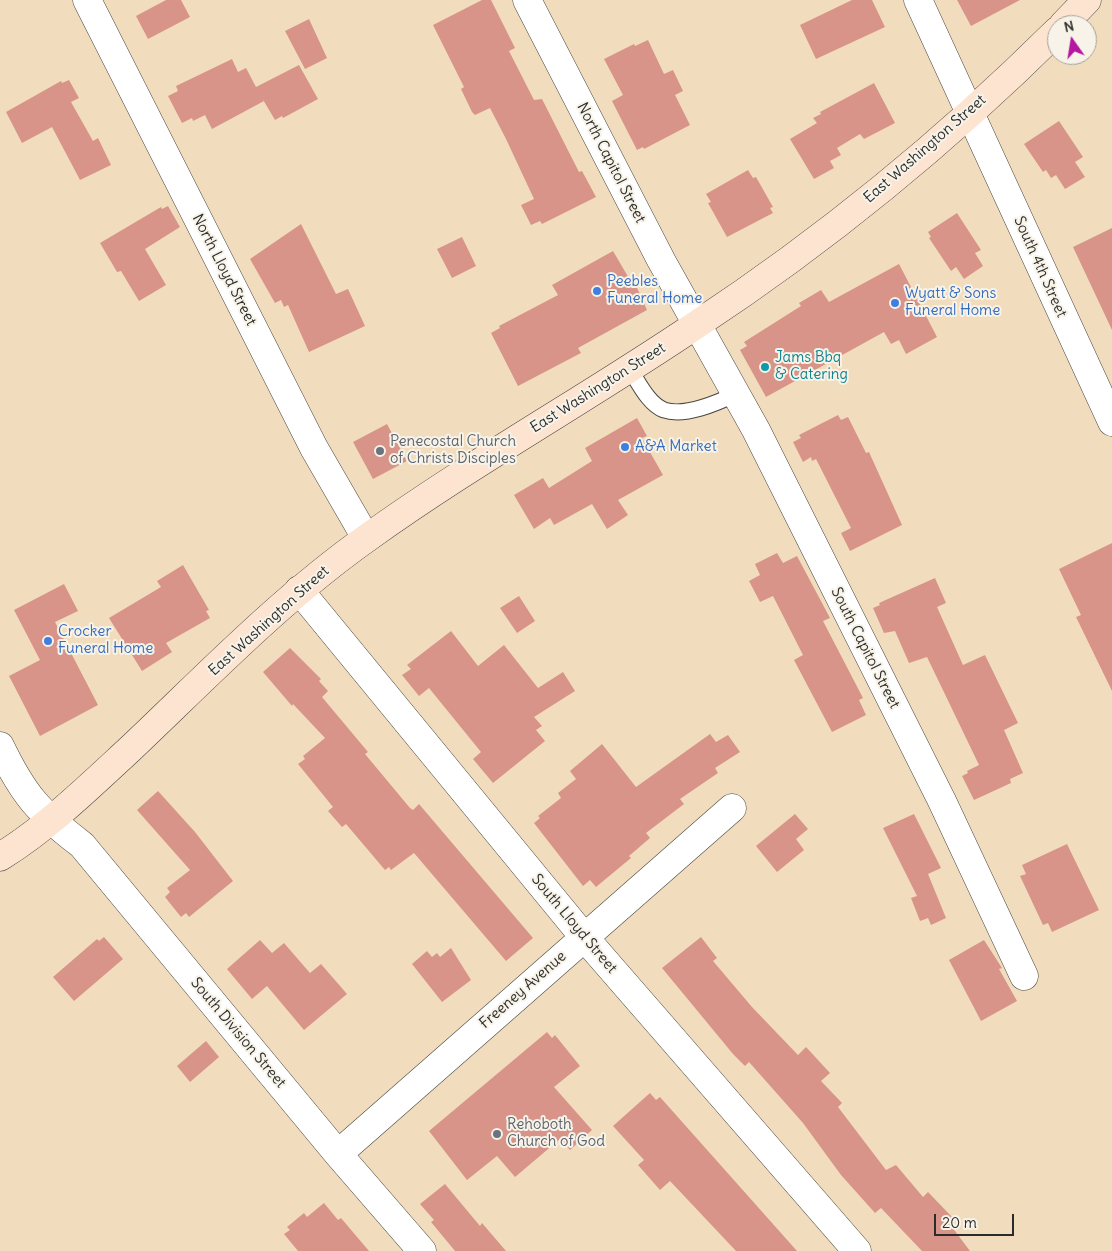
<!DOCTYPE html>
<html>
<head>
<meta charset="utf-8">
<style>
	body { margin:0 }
	#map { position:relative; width:1112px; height:1251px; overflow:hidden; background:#f1ddbd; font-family:Delius,sans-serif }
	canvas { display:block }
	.north { position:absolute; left:1047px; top:15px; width:50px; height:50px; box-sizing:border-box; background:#f7f3e8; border:1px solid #a5a39c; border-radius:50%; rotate:347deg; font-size:14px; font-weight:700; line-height:20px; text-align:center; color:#2b2b2b }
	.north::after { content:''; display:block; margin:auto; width:18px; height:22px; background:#b5179e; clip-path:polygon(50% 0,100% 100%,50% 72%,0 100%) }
	.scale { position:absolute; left:934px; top:1214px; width:80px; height:22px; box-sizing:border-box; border:2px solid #2b2b2b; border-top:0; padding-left:6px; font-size:15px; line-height:18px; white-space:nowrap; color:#2b2b2b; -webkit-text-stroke:4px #f7f3e8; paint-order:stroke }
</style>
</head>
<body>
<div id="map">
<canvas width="1112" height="1251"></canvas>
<div class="north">N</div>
<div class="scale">20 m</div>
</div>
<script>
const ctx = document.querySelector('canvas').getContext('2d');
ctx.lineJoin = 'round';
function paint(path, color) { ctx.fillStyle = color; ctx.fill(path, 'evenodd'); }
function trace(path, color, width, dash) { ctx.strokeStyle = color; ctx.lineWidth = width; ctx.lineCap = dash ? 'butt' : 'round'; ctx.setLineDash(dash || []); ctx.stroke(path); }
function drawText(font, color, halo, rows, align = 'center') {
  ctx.font = font + ' Delius,sans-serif'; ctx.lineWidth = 4; ctx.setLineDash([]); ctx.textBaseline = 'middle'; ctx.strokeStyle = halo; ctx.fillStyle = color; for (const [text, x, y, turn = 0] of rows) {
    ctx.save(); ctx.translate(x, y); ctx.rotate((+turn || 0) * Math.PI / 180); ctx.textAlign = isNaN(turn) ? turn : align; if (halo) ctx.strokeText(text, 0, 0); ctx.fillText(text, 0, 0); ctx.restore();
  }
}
paint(new Path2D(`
	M166,0h15l9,17 -42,22 -12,-23z
	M482,0h9l24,48 -6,3 25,49 8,-1 37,73 3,-1 14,26 -54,27 -2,-3 -9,4 -10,-20 13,-6 -28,-60 -16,-31 -15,7 -3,-3 -11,-23 3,-2 -31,-62z
	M852,0h20l13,27 -69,32 -16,-34z
	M957,0h63l-49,26z
	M309,19l18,39 -22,11 -20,-38z
	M648,40l16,34 9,-4 10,21 -8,4 15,30 -46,24 -1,-2 -6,3 -25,-49 11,-6 -19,-36 30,-15 1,2z
	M232,59l6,13 8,-4 10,19 43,-22 19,34 -35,19 -1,-2 -7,4 -13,-22 2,3 -52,28 -7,-14 -12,6 -1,-3 -10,5 -14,-27 10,-5 -2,-5z
	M69,80l10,18 -8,4 22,39 5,-3 13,27 -31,15 -28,-53 -30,16 -16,-31 55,-31 1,2z
	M874,83l21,40 -31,16 -4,-5 -23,14 4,7 -11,6 4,7 -20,11 -24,-40 27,-16 -4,-5 8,-4 -1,-2z
	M1059,121l24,36 -8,5 10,15 -20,12 -9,-14 -5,3 -5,-8 -3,2 -19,-28z
	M748,170l5,8 3,-1 17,30 -3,1 3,5 -46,24 -19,-34 3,-1 -5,-8z
	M168,206l12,21 -35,22 21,36 -27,16 -18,-30 -4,1 -17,-29 61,-36 1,2z
	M957,213l24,37 -6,3 8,13 -19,13 -8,-12 -5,4 -22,-33 2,-1 -3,-5z
	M301,224l35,70 12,-5 17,37 -56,26 -21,-47 -4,2 -3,-7 -6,3 -25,-44z
	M1112,228v102l-39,-83z
	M462,237l14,29 -24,12 -15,-29z
	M613,251l17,29 3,-1 14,31 -69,38 3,5 -63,33 -27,-53 9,-5 -1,-2 59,-31 -6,-10z
	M899,264l38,73 -31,17 -7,-14 -8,4 -7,-12 -118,65 -26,-47 7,-4 -3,-4 57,-36 -2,-3 22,-13 8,12z
	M838,415l3,5 7,-3 18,36 3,-1 33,73 -52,26 -9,-18 10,-5 -35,-69 -4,2 -1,-4 -8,5 -10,-20 8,-4 -2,-3z
	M637,418l10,18 -5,2 21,37 -45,25 10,15 -21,14 -15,-25 -38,21 -4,-7 -16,11 -20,-34 29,-17 6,10 43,-27 -7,-13z
	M387,424l20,37 -34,18 -20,-37z
	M1112,543v148l-36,-74 5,-2 -22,-46z
	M777,553l6,10 14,-7 33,62 -7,3 40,77 -4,2 7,15 -34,17 -38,-72 9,-5 -30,-59 -13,6 -11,-21 11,-6 -5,-11z
	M183,565l26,45 -3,1 4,7 -44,25 6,9 -30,19 -33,-53 52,-31 -4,-6z
	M935,578l11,25 -9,4 26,58 22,-10 33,68 -14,7 19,43 -13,6 1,4 -37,17 -12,-24 6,-3 -1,-2 12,-6 -52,-108 -18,6 -14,-32 -11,2 -11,-25 7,-3 -1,-2z
	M64,584l14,27 -23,11 43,83 -58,31 -31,-60 31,-16 -26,-50z
	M519,596l16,25 -18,12 -17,-25z
	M451,631l27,35 26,-21 34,43 25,-16 12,19 -41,26 8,9 -6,4 9,11 -52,42 -20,-24 8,-7 -52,-64 -10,8 -17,-21 9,-6 -4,-4z
	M290,648l31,31 -2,2 9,10 -6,6 46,55 -3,2 45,54 3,2 6,-6 114,134 -27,23 -92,-108 -23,17 -2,-3 -4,3 -39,-46 -4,3 -14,-16 5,-4 -35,-43 7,-5 -2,-3 22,-18 -32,-34 -1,2 -29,-34z
	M710,734l6,8 12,-7 12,17 -25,16 3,5 -38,26 4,5 -38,29 4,5 -21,18 2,2 -35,29 -6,-7 -7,6 -49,-63 6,-5 -2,-2 23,-18 -3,-5 18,-14 -6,-8 32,-27 34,43z
	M158,791l37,41 38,49 -44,36 -3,-4 -5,4 -16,-20 5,-5 -3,-4 23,-18 -53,-60z
	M795,814l13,15 -12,10 8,11 -27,22 -21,-26z
	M914,814l27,54 -13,6 18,44 -15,7 -3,-7 -8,3 -9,-23 6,-2 -34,-68z
	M1067,844l32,66 -47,22 -4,-9 -5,2 -23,-49 6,-2 -4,-9z
	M104,937l19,22 -49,42 -21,-24 44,-38 2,2z
	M701,937l16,21 -4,3 39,46 46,48 8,-8 24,26 -9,8 21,22 -4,4 48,63 10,-5 27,32 5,-5 25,26 -4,5 21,28h-48l-41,-43 -6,5 -34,-38 -38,-52 -54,-61 -4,4 -12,-12 -71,-86z
	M260,940l12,13 12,-10 26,30 11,-9 26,30 -43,36 -37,-44 -15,13 -25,-30z
	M984,940l18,28 -3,1 18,32 -36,20 -32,-61z
	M451,948l20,32 -29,22 -30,-38 15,-13 5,6 5,-4 3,4z
	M547,1032l5,6 3,-3 25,31 -26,21 38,43 -22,20 -10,-11 -45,38 -18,-21 -30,24 -38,-49z
	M206,1041l13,16 -29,25 -13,-16z
	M650,1093l6,7 4,-3 137,154h-61l-66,-70 -10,9 -22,-25 6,-5 -31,-34z
	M445,1184l35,42 2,-3 24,28h-51l-24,-29 3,-2 -14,-16z
	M324,1203l14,17 3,-2 28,33h-71l-14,-17 6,-4 -3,-3 17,-14 3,4z`), '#d89489');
const service = new Path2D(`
	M629,368c9,13 19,36 35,42 21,7 53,-7 72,-16`);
const minor = new Path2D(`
	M87,0l227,448 52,90
	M527,0l134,260 95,170 186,371 82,175
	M918,0l194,422
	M299,590l285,347 273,314
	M0,746c24,50 39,66 82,99l256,309 84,97
	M338,1154l394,-346`);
const secondary = new Path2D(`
	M1063,25l24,-25
	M0,857c48,-30 89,-70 130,-108 76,-72 151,-150 237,-211 106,-76 221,-140 329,-213 129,-85 251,-185 361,-294`);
trace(service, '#494641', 17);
trace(minor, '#494641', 29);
trace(secondary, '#494641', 29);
trace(service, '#fff', 15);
trace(minor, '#fff', 28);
trace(secondary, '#fde4d1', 28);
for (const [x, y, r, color] of [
	[597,291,5,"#3f7fe0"],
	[895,303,5,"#3f7fe0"],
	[765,367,5,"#0f9aa8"],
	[625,447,5,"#3f7fe0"],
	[380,451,5,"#6b7280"],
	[48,641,5,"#3f7fe0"],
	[497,1134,5,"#6b7280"]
]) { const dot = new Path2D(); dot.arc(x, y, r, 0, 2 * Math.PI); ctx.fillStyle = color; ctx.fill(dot); trace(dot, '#f7f3e8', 2); }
drawText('15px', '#2b2b2b', '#f7f3e8', [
	["East Washington Street",925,149,-41],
	["North Capitol Street",611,163,63],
	["South 4th Street",1040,267,66],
	["North Lloyd Street",224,270,63],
	["East Washington Street",598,388,-32],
	["East Washington Street",269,621,-42],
	["South Capitol Street",865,648,63],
	["South Lloyd Street",574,924,50],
	["Freeney Avenue",523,990,-41],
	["South Division Street",238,1033,50]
]);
drawText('15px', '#366cbe', '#f7f3e8', [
	["Peebles",607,282],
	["Funeral Home",607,299],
	["Wyatt & Sons",905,294],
	["Funeral Home",905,311],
	["A&A Market",635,447],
	["Crocker",58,632],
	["Funeral Home",58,649]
], 'left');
drawText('15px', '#0d838f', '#f7f3e8', [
	["Jams Bbq",775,358],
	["& Catering",775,375]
], 'left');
drawText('15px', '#5b616d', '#f7f3e8', [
	["Penecostal Church",390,442],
	["of Christs Disciples",390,459],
	["Rehoboth",507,1125],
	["Church of God",507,1142]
], 'left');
</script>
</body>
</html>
